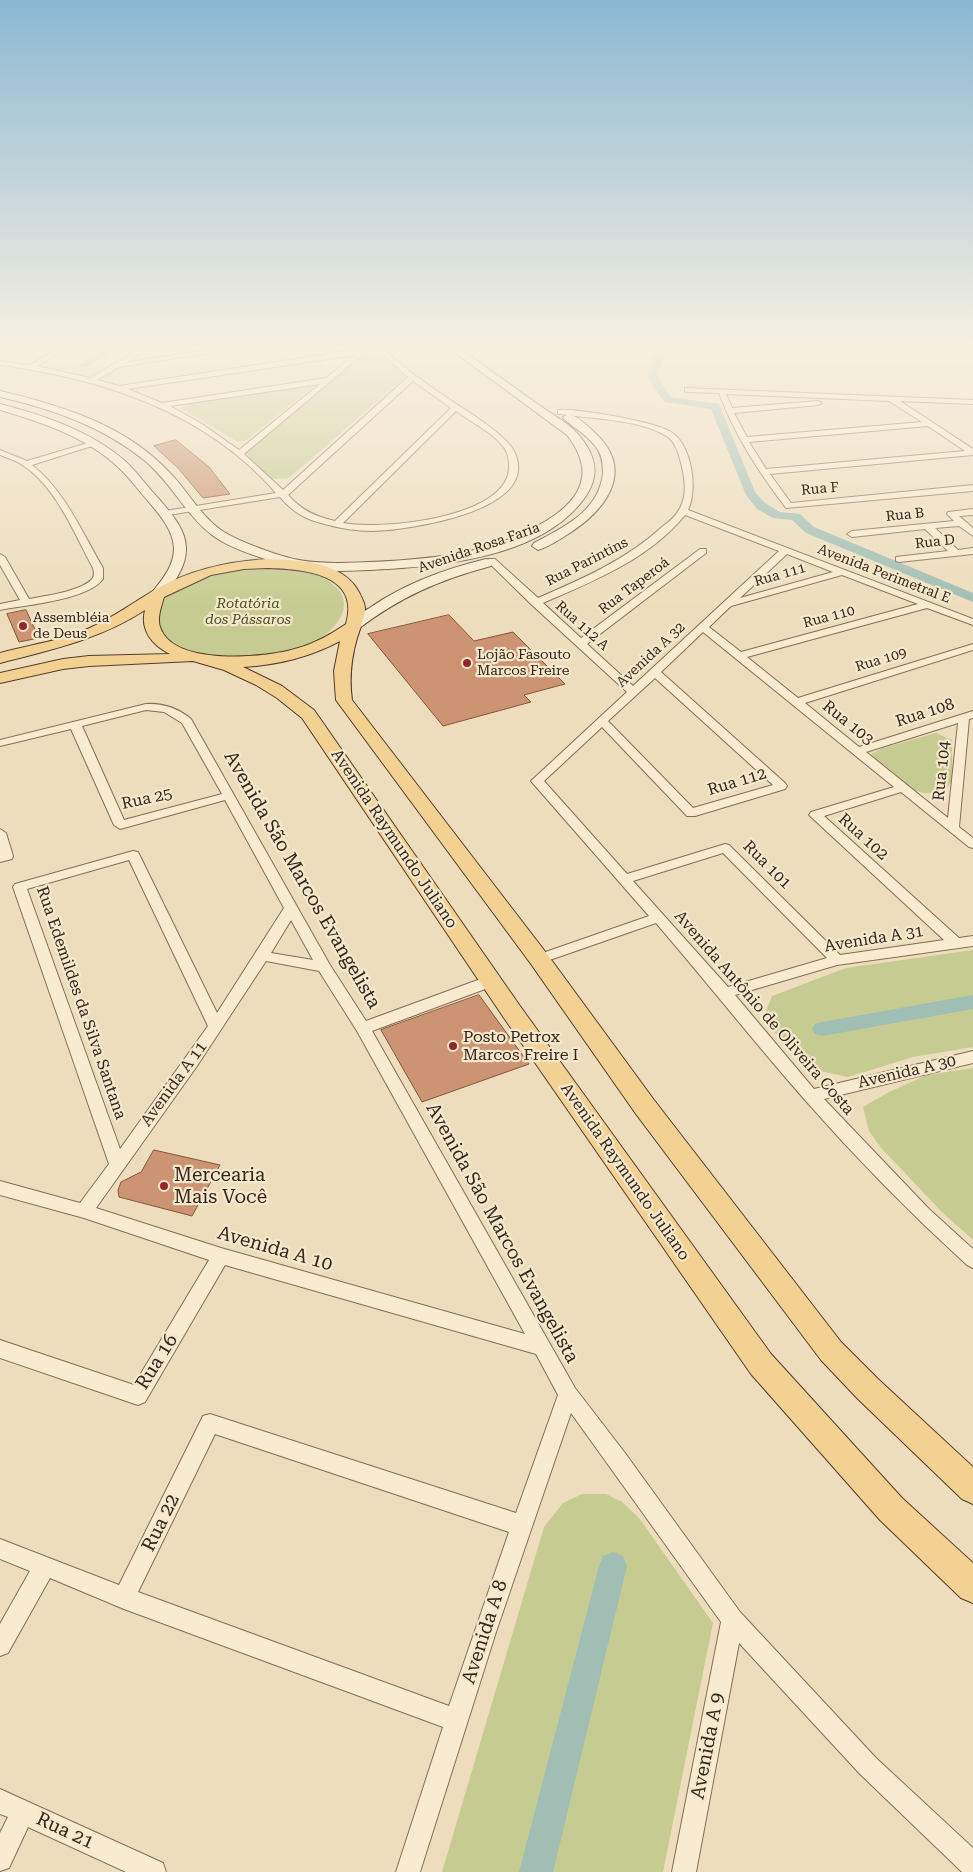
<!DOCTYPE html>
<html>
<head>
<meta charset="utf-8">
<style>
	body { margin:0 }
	canvas { display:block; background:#edddbc }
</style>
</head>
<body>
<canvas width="973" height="1872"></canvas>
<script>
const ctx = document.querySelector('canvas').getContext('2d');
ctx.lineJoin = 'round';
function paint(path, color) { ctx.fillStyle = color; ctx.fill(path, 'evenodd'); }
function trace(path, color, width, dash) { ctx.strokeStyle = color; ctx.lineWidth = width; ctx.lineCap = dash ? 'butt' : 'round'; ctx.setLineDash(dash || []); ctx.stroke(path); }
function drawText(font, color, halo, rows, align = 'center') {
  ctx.font = font + ' "Roboto Serif",serif'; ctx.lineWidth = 4.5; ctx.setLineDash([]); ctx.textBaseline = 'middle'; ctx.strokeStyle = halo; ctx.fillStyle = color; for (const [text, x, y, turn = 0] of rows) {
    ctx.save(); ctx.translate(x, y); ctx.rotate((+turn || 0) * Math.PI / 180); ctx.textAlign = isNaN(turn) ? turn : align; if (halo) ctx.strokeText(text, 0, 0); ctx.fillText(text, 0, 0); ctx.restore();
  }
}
paint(new Path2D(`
	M366,354l13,2 21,16 3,3v4l-114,99 -18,1 -24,-25 1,-3 113,-94z
	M308,385l5,2 -68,54h-9l-55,-33 7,-4z
	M279,566c13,3 28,4 40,10 41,18 26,49 -5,66 -30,16 -64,17 -97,14 -7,0 -15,1 -22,-2 -12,-3 -24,-11 -34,-16l-8,-26 12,-18 50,-23z
	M936,733l16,7v41l-6,8c-6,2 -14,4 -20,4 -21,-2 -43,-22 -55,-39l12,-6z
	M973,950v97l-60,10 -65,20 -33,-7 -53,-49 10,-25 74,-28z
	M973,1068v172l-31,-28 -60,-63 -13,-18 -6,-24 26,-15 38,-17z
	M582,1494h24l16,8 17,16 74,105 -50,249h-221l102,-345 19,-24z`), '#c6cb91');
paint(new Path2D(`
	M111,346h11l-35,21h-6l-2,-2z
	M658,346h10l-11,30 14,21 48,7 36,88 10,11 15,9 20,2 14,13 159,66v9l-167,-69 -14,-13 -19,-2 -16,-9 -11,-14 -35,-86 -47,-7 -17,-26z
	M973,995v14l-151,27 -7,-2 -3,-5 3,-5 7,-2z
	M613,1552l10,4 4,10 -74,306h-34l80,-306 4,-10z`), '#a0beb4');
const building = new Path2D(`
	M176,440l33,27 21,27 -27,4 -25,-30 -24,-22z
	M26,610l13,28 -20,4 -12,-28z
	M449,615l25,26 39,-9 52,52 -41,11 7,7 -88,24 -75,-92z
	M479,995l50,69 -107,38 -41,-72z
	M154,1150l66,15 -28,51 -73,-19 -1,-7 3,-8 20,-10z`);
paint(building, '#cc9472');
trace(building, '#84563c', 1);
const street = new Path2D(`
	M64,346h9l-36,20 53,12 55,-32h9l-26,16 105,-16h19l-133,21 -22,13 22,6 261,-40c19,18 39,33 60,47 18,13 64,39 74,58 30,60 -106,79 -141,80 -17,0 -35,-3 -52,-8 -17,-4 -30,-13 -41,-26l-118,19 -1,-2 4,-3 111,-18c-70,-81 -173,-114 -276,-128v-4l29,4zM378,351l30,26 -125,113 -39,-36 120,-101zM355,355l-29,23 -164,25 -34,-14zM413,381l38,27 -116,113c-19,-4 -34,-11 -47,-26zM320,384l-81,66 -37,-26 -32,-18zM456,411c15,11 38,22 49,38 4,7 5,17 3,26 -13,44 -127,55 -165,48z
	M630,346h18l7,3 -3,2z
	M685,388l288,12v4l-73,-3 73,48v6l-203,19 21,29 182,-18v6l-187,17c-27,-36 -51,-72 -67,-115l-31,-1h-3zM726,394l163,7 33,21 -175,15 -13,-24 84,-8 4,-2 -4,-2 -86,7zM928,426l37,25 -199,18 -17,-27z
	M558,410c18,-2 98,12 113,22 21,13 27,58 17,78l285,109v6l-46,-17 -180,49 51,41 175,-54v6l-168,53 54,44 114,-36v7l-4,1 -10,108 14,11v10l-4,-1 -68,-55 -77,24 135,122 14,-2v10l-136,19 -102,30 79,94 159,-38v12l-149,36 105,110 44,40v19l-6,-3c-57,-52 -111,-107 -162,-165 -51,-58 -99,-119 -149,-177l-112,39h-10l-2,-3 2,-3 115,-40 -118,-135 96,-89 -95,-87 -45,-44 2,-2h6l43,39c44,-19 88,-38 124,-71 7,-5 14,-11 18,-19 7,-13 5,-27 2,-41 -3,-12 -6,-26 -17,-32 -28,-16 -73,-16 -104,-21h-3zM685,515l94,36 -146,135 -46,-42 119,-91v-4h-6l-119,89 -38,-35c51,-22 106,-44 142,-88zM787,554l46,18 -93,26zM842,575l76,29 -177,48 -32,-25 22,-21zM703,632l191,155 -83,25 -2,3 135,125 -104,15 -111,-110 -4,-1 -98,30 -83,-93 58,-54 85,89h8l90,-27 2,-3 -2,-3 -124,-111zM655,678l118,107 -80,23 -85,-87zM958,723l-10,95 -82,-66zM723,853l104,105 -99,29 -95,-106z
	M91,442l7,2 -66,21c33,26 50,67 71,103v11c-15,21 -78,26 -103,31v-6l20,-4 -20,-35v-11l5,3 24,42c16,-3 53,-8 63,-20 3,-3 2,-7 1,-11 -19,-35 -37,-82 -72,-104 -6,-4 -14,-6 -21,-9v-5l27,11z
	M973,509v6l-14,1 14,12v8l-14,-10 -24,2 23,22 15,-2v6l-74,8 -3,-1v-4l52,-6 -23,-22 -73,8 -5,-3 5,-3 102,-10 -7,-7 1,-2z
	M146,704c17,-1 32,4 45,15l139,246 36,56 120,-44h10l2,4 -2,4 -124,46 203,357 50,65 115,159 136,146 97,90v24h-11l-102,-98 -121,-131 -43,229h-24l49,-250 -150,-209 -75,219 -76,240h-24l47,-145 -319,-118 -74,-31 -42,75 -8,3v-32l30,-53 -30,-12v-20l119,46 84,-169 7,-2 306,99 42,-118 -22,-41 -311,-89 -80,137 -7,3 -138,-47v-18l134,45 75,-125 -125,-42 -84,-23v-14l80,22 29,-39 -96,-277 2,-3 118,-33 5,1 79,161 67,-105 -59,-108 -105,29 -6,-4 -43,-96 -71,17v-6zM146,710l18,2 18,11 40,71 -98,26 -42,-94zM129,860l79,166 -88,123 -93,-260zM291,920l22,40 -42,-7zM266,961l53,10 38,60 168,303 -304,-86 -125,-40 101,-142zM215,1434l294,98 -60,174 -311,-114z
	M0,829l6,4 7,23 -1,3 -12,3z
	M0,1789l163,74 3,9h-40l-98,-45 -19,41 -9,3v-38l8,-16 -8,-3z`);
const secondary = new Path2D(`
	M446,346h10c28,20 56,40 83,59 12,9 26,16 36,26 7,7 14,17 17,26 7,18 -1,34 -13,48 -46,54 -144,62 -210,65 -28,1 -56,3 -83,-5 -22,-6 -56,-16 -74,-30 -27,-21 -41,-53 -68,-75 -42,-34 -92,-51 -144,-63v-6c63,15 126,34 171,83 18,19 31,44 53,58 16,10 57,25 75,28 23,4 48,3 71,2 65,-3 131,-9 185,-47 32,-23 36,-49 12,-80z
	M0,404c43,11 91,27 125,57 12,11 22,25 33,37 12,14 27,30 28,49 1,20 -13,37 -24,51h-10l-2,-3c11,-14 24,-28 24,-47 -1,-18 -14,-33 -25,-46 -10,-11 -19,-24 -30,-34 -32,-31 -78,-46 -119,-58z
	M568,414c10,2 21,13 28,20 41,39 7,79 -31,102 -8,5 -17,11 -27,14l-6,-4 2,-3c30,-16 65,-32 69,-70 0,-10 -1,-18 -7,-26 -8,-11 -21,-19 -32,-28l-1,-2z
	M486,559l5,1 1,3 -1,3c-52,14 -91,31 -133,63l-5,1 -7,-4c6,-8 17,-14 25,-19 35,-24 74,-38 115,-48z`);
const primary = new Path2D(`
	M267,559c32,1 77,2 93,35 2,5 5,9 5,15 -1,10 -5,20 -8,29 -6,21 -8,40 -5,62l195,254 107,146 187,242 37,37 95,88v37l-11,-5 -104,-100 -37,-39 -185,-246 -105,-150 -195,-264 -2,-29 6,-30c-30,16 -62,24 -97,26l39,19 32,24 206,296 251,348 131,144 71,65v40l-12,-5 -81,-78 -129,-146 -247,-356 -202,-300 -25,-20 -21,-13 -32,-15 -31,-9 -104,5 -26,3 -63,14v-10l63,-14 26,-3 81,-2c-18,-9 -30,-24 -25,-44 -44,29 -95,40 -145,53v-10c25,-7 53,-11 78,-20 26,-10 49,-26 73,-41 37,-22 74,-30 116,-33zM267,568c35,1 94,5 79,56 -15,10 -30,19 -48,24 -30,10 -125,19 -138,-21 -3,-9 1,-20 4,-30l47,-22 33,-6z`);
trace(street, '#856d56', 2);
trace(secondary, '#664e39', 2);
trace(primary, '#523c2b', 2);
paint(street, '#f8ebcf');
paint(secondary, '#f8ebcf');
paint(primary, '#f2d192');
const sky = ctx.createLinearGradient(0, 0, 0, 608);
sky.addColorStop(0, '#8bb8d3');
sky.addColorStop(0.57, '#f7f0e1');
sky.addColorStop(1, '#f7f0e100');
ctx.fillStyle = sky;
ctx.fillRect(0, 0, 973, 608);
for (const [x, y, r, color] of [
	[23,626,5,"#93262b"],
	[467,663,5,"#93262b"],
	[453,1046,5,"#93262b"],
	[164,1186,5,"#93262b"]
]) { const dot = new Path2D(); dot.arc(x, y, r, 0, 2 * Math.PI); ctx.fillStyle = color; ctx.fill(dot); trace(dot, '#f5e8cc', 2); }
drawText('14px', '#34261b', '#f5e8cc', [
	["Rua F",820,489,-5],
	["Rua B",905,515,-6],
	["Rua D",935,542,-6],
	["Avenida Rosa Faria",479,548,-19],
	["Rua Parintins",587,562,-27],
	["Avenida Perimetral E",884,574,21],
	["Rua 111",780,575,-16],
	["Rua Taperoá",634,586,-37],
	["Rua 110",829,617,-15],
	["Rua 112 A",582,626,42],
	["Avenida A 32",651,655,-43],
	["Rua 109",881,660,-17]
]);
drawText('italic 14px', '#465021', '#f5e8cc', [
	["Rotatória",248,604],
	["dos Pássaros",248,620]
]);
drawText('14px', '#34261b', '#f5e8cc', [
	["Assembléia",33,618],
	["de Deus",33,634],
	["Lojão Fasouto",477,655],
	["Marcos Freire",477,671]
], 'left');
drawText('16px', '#34261b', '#f5e8cc', [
	["Rua 108",925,713,-18],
	["Rua 103",848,723,39],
	["Rua 104",942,771,-84],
	["Rua 112",737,782,-17],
	["Rua 25",147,799,-12],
	["Rua 102",863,837,42],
	["Avenida Raymundo Juliano",394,839,56],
	["Rua 101",767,865,45],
	["Avenida A 31",874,939,-9],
	["Rua Edemildes da Silva Santana",81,1003,71],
	["Avenida Antônio de Oliveira Costa",764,1013,49],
	["Avenida A 30",907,1072,-13],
	["Avenida A 11",174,1084,-54],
	["Avenida Raymundo Juliano",625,1172,55]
]);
drawText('16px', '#34261b', '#f5e8cc', [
	["Posto Petrox",463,1037],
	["Marcos Freire I",463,1055]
], 'left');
drawText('19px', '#34261b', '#f5e8cc', [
	["Avenida São Marcos Evangelista",302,880,60],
	["Avenida São Marcos Evangelista",502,1233,61],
	["Avenida A 10",275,1249,16],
	["Rua 16",157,1362,-58],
	["Rua 22",161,1523,-64],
	["Avenida A 8",485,1632,-72],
	["Avenida A 9",708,1746,-79],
	["Rua 21",65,1831,25]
]);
drawText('19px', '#34261b', '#f5e8cc', [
	["Mercearia",174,1175],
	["Mais Você",174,1197]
], 'left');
</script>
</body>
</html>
